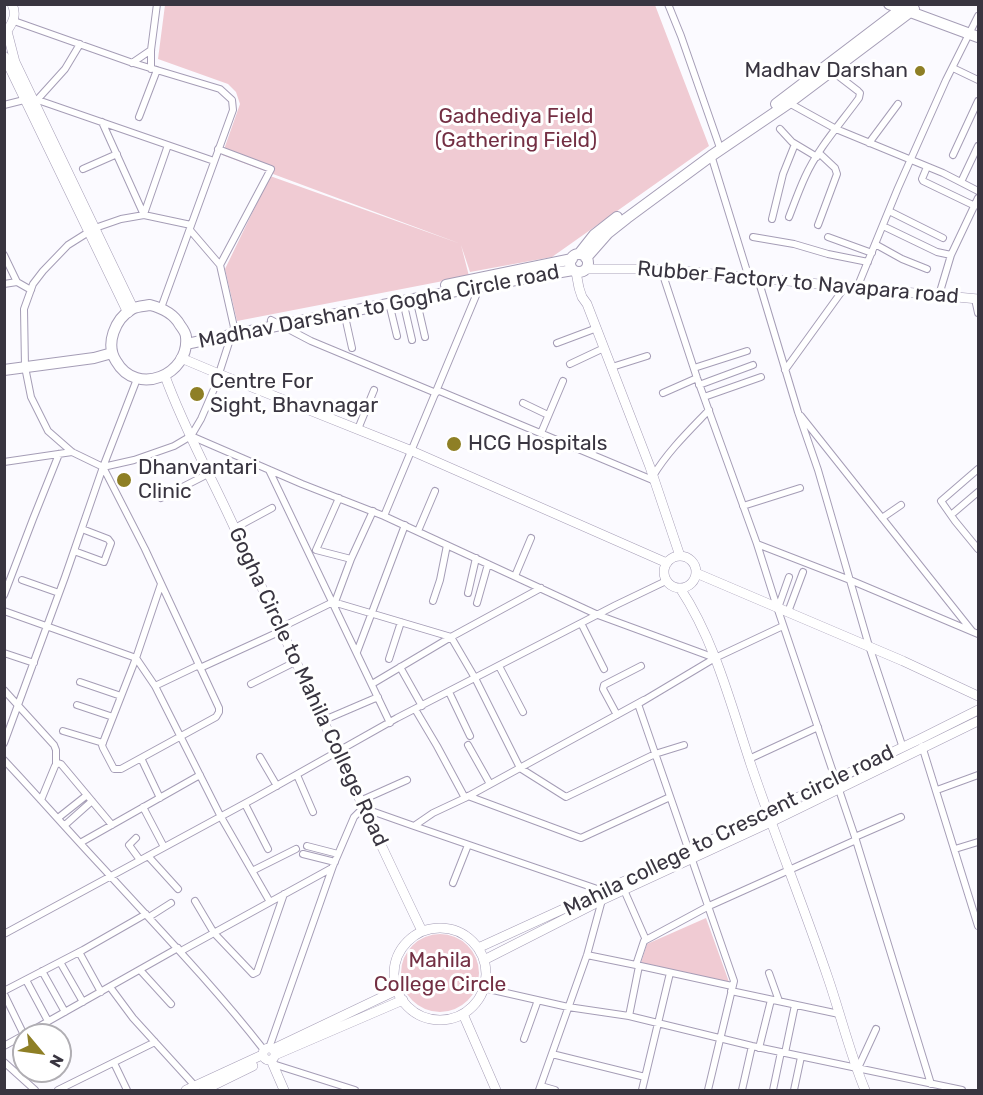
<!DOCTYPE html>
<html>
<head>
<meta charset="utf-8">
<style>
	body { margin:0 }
	#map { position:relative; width:983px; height:1095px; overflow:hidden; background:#fbfaff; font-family:Rubik,sans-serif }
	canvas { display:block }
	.frame { position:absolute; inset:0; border:6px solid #393540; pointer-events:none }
	.north { position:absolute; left:12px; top:1023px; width:60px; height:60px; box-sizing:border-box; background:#fff; border:2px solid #b0aeb3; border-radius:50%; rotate:119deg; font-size:16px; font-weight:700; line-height:24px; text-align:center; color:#393540 }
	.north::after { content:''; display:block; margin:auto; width:21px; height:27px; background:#8e7f25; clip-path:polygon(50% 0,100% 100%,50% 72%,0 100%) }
</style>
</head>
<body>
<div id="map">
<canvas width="983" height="1095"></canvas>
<div class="frame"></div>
<div class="north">N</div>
</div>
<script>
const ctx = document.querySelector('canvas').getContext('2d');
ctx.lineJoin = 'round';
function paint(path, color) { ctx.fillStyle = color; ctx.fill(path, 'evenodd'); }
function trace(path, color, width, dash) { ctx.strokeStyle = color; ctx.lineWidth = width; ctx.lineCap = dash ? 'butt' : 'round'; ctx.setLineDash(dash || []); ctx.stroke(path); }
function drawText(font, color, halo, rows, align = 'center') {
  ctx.font = font + ' Rubik,sans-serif'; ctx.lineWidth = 6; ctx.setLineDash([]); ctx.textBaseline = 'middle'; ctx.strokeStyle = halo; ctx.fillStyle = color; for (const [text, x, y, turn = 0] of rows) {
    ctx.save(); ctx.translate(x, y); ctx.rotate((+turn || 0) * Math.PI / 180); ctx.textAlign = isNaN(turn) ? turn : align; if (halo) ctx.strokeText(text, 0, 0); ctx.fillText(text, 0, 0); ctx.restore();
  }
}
paint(new Path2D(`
	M165,5h490l54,141 -157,111 -82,15 -9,-27 8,31 -232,45 -12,-52 45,-93 191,68 -239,-89 18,-51 -4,-12 -8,-8 -70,-25z
	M706,918l23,64 -88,-19 6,-19z
	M401 973a39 39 0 1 1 78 0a39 39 0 1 1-78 0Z`), '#f0cbd3');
const street = new Path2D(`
	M668,4l13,32 38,109
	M14,21l116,41 90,27 12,11 1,10 -72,198
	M132,63l19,-13
	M953,68l25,12
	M151,69v-19l6,-46
	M37,100l28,-31 15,-25
	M789,103l47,26 107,44 35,18
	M4,105l28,-7 182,63
	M139,117l18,-47
	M102,122l42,93
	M780,129l12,13 25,15
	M869,143l29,-39
	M218,149l53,20 -51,96
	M711,155l38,123
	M953,155l25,-54
	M927,167l-5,12 1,2 52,25
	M83,169l34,-15
	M961,182l17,-36
	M889,211l54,27
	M144,214l24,-69
	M789,217c5,-13 10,-27 16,-40 13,-29 36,-54 54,-79l1,-5 -2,-2 -26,-20
	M772,219l11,-45 12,-30
	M818,225l19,-51 -2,-6 -16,-15
	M883,226l54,26 14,3 27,-57
	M190,230l30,35 14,62 -20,62 -13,30 -10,17 -17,10 -40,14 -31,7 -31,-15 -24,-21 -17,-34 -6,-30 -1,-58 9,-25 10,-13 25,-26 27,-17 26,-9 23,-4 47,10
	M753,237l41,7 34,10 40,8
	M828,237l44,16
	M875,244l27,15 25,10
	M4,255l13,27
	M661,269l36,109 60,166
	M758,279l40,133 20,58 51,176 34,102
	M4,284l13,-2 14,8
	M857,288l41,-100 48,-108 32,-64
	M939,295l12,-40
	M416,298l9,39
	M975,299l3,14
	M403,301l9,39
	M389,303l8,33
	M344,312l8,36
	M271,320l40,21 125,52
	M557,343l40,-15
	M570,364l34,-16
	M612,367l35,-11
	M694,368l53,-17
	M785,370l60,-83
	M699,385l54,-20
	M437,390l218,91
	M663,393l34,-15
	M704,397l57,-20
	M523,403l25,12
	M801,416l171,215
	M358,429l16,-39
	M541,433l22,-52
	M191,436l111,48 82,32 214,99 117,43
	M4,462l68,-10
	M978,469l-37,32 14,20 23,28
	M269,470l121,253
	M653,476c15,-25 36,-45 56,-66
	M161,498l47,-24
	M339,498l-23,52 35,9
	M743,506l57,-18
	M951,515l27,-23
	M384,516l96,-230
	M882,518l19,-13
	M235,528l37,-20
	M418,531l17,-40
	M74,551l30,11 7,-19 -3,-4 -26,-10
	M515,576l16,-38
	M22,580l37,13
	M161,584l-25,74 19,28 44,-21
	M468,593l8,-35
	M4,595l29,-76 26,-65
	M433,601l7,-21 7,-35
	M335,602l16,-43 22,-48
	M477,603l11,-39
	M778,608l11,-31
	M4,611l132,47 -34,87 1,3 11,21h7l95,-52 3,-5v-4l-74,-159 -42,-82
	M788,612l15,-40
	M581,623l23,46
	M280,628l53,-26 118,35 24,41 45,90 46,29 89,-43 29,-9
	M357,652l48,-127
	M4,653l30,10
	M389,659l12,-37
	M499,666l24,46
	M400,667l22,39
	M200,668l81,-37
	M80,682l41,14
	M251,684l44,-22
	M372,684l79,-47 90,-49
	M155,686l66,131 49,85
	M4,690l50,55 2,5v14
	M449,692l21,44
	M77,705l36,12
	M415,709l22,37 28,52
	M617,715l-14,-26 1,-4 37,-19
	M322,721l56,-24
	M63,731l40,12
	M4,743l61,-166 38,-110 34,-88
	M468,745l22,39
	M922,746l56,180
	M260,757l17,29
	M141,758l19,40
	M749,759l69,-32
	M4,760c34,36 66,73 99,108 55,60 111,118 161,182
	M297,775l16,37
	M937,790l41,-15
	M468,796l113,42 89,-41
	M41,800l14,-34 3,-3 3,1 51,61
	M360,801l47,-21
	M245,804l23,45
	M143,807l21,40
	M58,818l29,-23
	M65,825l27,-24
	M414,826l189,65
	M855,837l46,-20
	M136,838l-7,7 11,15
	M80,843l120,-68
	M307,846l31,8
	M955,849l23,-7
	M303,854l32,8
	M148,856l30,33
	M252,871l44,-22
	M453,883l15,-38
	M624,890l22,50
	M195,901l19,32 39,41 4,-2 27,-78
	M149,917l22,-14
	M4,934l251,-136 142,-80 219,-113 50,-24
	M181,951l151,-83
	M79,952l22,40
	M587,955l49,10
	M60,962l23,40
	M140,970l31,34
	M42,971l23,41
	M769,973l10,28
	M26,980l22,41
	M732,986l-96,-21 8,-24 65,-35 147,-66
	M110,987l23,31 62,68 2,4
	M484,988l84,19 61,9 123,30 210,44
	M4,991l79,-41 63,-36
	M731,991l108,23
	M4,994l20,41 -20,11
	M629,1016l10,-50
	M24,1035l154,-87
	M524,1039l14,-39
	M269,1048l64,-182 21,-49 9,-9 51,18 19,-13 32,-15 179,-98
	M759,1048l12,-48
	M785,1053l10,-48
	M552,1054l93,23
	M4,1062l31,28
	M114,1063l13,27
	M273,1064l82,26
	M858,1068l18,-39
	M931,1084l-76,-247 -78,-230 -20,-63 93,36 128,54
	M541,1086l14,4
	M58,1090l97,-48
	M539,1090l48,-135 15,-55
	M642,1090l28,-117
	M708,1090l26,-109 -96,-277 77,-46 68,-32
	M742,1090l10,-44
	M773,1090l8,-38
	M794,1090l7,-33`);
const secondary = new Path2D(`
	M4,31h3c6,-9 10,-16 5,-27
	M7,31l8,31 118,246
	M4,56l124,257
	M587,269h74l317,30
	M576,272l3,16 3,9 5,7 63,163 30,89
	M181,358l38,16 193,77 255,112
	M165,376c19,53 47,102 70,153 62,135 123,269 187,402
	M664 572a16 16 0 1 1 32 0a16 16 0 1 1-32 0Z
	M696,573l207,88 75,35
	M680,588c35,53 51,117 71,177 24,71 53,142 77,213 13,38 22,76 37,112
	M394 974a46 46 0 1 1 92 0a46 46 0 1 1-92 0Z
	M478,948l210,-96 79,-40 153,-73 58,-29
	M484,960l118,-60 169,-78 207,-101
	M463,1014l33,76
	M263 1054a6 6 0 1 1 12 0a6 6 0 1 1-12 0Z
	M273,1049l124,-59
	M275,1055l128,-55
	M271,1060l13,30
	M186,1090l76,-35
	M204,1090l49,-24`);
const primary = new Path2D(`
	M889,4l89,33
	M776,104l129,-98
	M579,254l15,-19 23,-18
	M570 263a9 9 0 1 1 18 0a9 9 0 1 1-18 0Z
	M586,258l22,-25 19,-15 84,-62 78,-53 125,-94
	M446,285l126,-26
	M150,305c12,3 24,9 30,20 3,4 6,8 6,12 4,37 -49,61 -70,24 -11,-17 -1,-42 16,-52 5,-3 13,-3 18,-4z
	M186,344c129,-26 257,-52 387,-74
	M4,370l90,-12 18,-5`);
trace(street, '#a59db6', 8);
trace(secondary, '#a59db6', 10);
trace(primary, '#a59db6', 12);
trace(street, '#fff', 6);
trace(secondary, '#fff', 9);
trace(primary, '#fff', 10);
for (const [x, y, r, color] of [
	[920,71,6,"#8e7f25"],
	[197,394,8,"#8e7f25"],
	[454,444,8,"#8e7f25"],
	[124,480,8,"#8e7f25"]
]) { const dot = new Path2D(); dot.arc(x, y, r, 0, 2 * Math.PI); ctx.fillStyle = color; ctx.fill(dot); trace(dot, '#fff', 2); }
drawText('21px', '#393540', '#fff', [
	["Madhav Darshan",908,71,"right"],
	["Centre For",210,382],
	["Sight, Bhavnagar",210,406],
	["HCG Hospitals",468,444],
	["Dhanvantari",138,468],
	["Clinic",138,492]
], 'left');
drawText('21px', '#732f43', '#fff', [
	["Gadhediya Field",516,117],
	["(Gathering Field)",516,141],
	["Mahila",440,961],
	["College Circle",440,985]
]);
drawText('21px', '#393540', '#fff', [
	["Rubber Factory to Navapara road",798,283,5],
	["Madhav Darshan to Gogha Circle road",379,307,-11],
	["Gogha Circle to Mahila College Road",308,687,65],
	["Mahila college to Crescent circle road",729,831,-26]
]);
</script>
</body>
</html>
